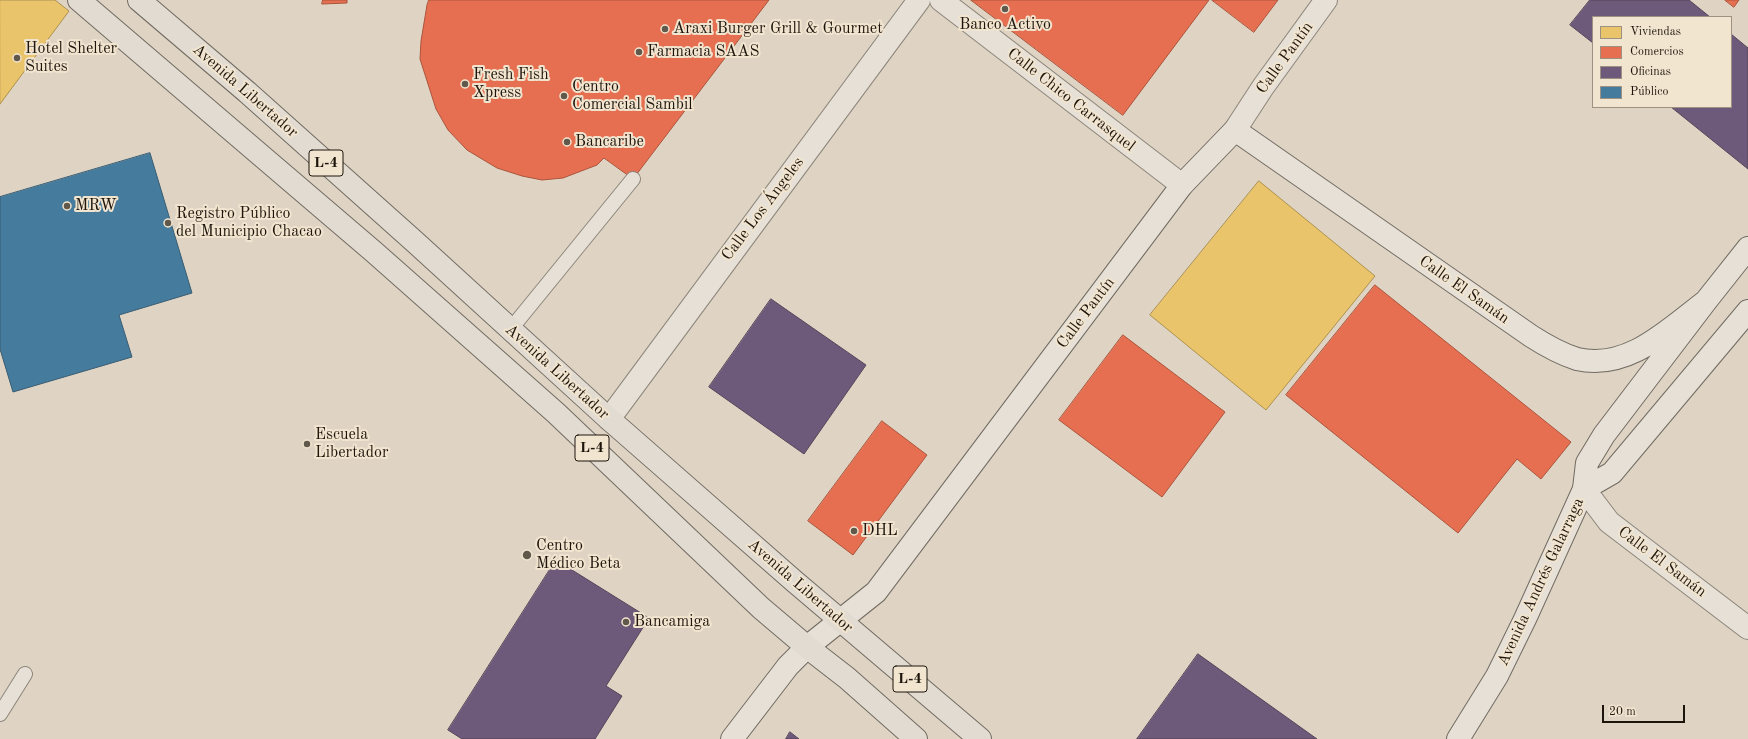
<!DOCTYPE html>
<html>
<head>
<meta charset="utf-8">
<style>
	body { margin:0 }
	#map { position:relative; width:1748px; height:739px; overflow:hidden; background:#dfd4c3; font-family:"Old Standard TT",serif }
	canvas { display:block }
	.legend { position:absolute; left:1592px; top:16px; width:140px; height:92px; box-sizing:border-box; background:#f2e5d0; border:1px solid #9d9282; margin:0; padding:5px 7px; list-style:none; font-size:12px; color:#1d150c }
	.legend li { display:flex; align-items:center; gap:8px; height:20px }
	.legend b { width:20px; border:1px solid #9d9282 }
	.scale { position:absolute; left:1602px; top:705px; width:83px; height:18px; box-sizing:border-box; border:2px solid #1d150c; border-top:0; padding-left:5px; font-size:12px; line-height:14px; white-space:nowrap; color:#1d150c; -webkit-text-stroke:3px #f2e5d0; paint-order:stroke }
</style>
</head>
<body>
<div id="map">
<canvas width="1748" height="739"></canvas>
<ul class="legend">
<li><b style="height:11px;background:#e9c46a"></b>Viviendas</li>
<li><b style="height:11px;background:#e76f51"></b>Comercios</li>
<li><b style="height:11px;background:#6d597a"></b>Oficinas</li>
<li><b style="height:11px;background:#457b9d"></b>Público</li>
</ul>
<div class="scale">20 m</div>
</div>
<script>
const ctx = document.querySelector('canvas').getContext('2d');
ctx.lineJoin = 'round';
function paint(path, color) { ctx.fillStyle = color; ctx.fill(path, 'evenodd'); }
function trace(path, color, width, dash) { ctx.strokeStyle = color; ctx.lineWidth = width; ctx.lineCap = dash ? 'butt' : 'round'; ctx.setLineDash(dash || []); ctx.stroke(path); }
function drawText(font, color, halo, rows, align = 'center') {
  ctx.font = font + ' "Old Standard TT",serif'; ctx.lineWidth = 4; ctx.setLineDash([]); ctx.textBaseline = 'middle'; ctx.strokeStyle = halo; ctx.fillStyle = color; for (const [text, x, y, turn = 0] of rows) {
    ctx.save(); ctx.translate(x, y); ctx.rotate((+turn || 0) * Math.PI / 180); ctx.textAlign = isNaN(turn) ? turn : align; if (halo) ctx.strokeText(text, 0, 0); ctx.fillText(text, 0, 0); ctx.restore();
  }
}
const homes = new Path2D(`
	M0,0h55l14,11 -69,93z
	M1259,181l116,95 -109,134 -116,-95z`);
paint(homes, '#e9c46a');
trace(homes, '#ac904e', 1);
const shops = new Path2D(`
	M323,0h24v3l-25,1z
	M429,0h340l-136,179 -29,-21 -7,7 -34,13 -21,2 -20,-4 -25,-8 -30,-18 -19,-20 -12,-21 -16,-50 1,-18 6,-36z
	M971,0h238l-86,115z
	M1212,0h66l-24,32z
	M1725,0h14l-5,7z
	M1375,285l196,157 -30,37 -24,-20 -59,74 -172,-138z
	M1123,335l102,77 -63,85 -103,-77z
	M882,421l45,34 -74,100 -45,-34z`);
paint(shops, '#e76f51');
trace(shops, '#aa543c', 1);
const offices = new Path2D(`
	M1590,0h99l21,17h-117v26l-23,-18z
	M1731,34l17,14v121l-77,-62h60z
	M771,299l95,66 -62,89 -95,-67z
	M556,560l93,58 -43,68 16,10 -27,43h-133l-14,-9z
	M1198,654l119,85h-180z
	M790,732l9,7h-13z`);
paint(offices, '#6d597a');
trace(offices, '#554559', 1);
const public = new Path2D(`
	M150,153l42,140 -73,22 13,42 -119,35 -13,-43v-152z`);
paint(public, '#457b9d');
trace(public, '#395c72', 1);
const lane = new Path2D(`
	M510,330l123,-151
	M0,714l25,-40`);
const street = new Path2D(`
	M941,0l241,185
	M1235,130l28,-43 63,-87
	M609,419l310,-419
	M1584,489l25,33 139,106`);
const secondary = new Path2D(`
	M1584,489l3,-26 17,-28 102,-134 42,-53
	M732,739l56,-73 19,-19 69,-55 306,-407 53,-55 296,206c14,9 30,18 46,23 51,12 92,-30 129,-58
	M1458,739l39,-63 28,-57 59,-130 28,-16 136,-162`);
const primary = new Path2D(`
	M79,0l295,252 182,161 205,195 46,39 40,31 69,61
	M139,0l108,92 168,150 194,177 185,162 186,158`);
trace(lane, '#8c857a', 16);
trace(street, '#8c857a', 24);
trace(secondary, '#716b62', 24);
trace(primary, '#716b62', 24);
trace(lane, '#e6e0d7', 14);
trace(street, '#e6e0d7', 22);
trace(secondary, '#e6e0d7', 22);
trace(primary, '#e2dbd1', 22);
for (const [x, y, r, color] of [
	[1005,9,4,"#61584c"],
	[665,29,4,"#61584c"],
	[639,52,4,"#61584c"],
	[17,58,4,"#61584c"],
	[465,84,4,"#61584c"],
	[564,96,4,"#61584c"],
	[567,142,4,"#61584c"],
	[67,206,4,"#61584c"],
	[168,223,4,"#61584c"],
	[307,444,4,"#61584c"],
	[854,531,4,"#61584c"],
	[527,555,5,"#61584c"],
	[626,622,4,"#61584c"]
]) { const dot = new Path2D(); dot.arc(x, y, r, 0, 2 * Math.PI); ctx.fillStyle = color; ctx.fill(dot); trace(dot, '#f2e5d0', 1.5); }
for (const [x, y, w] of [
	[326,163,34],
	[592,448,34],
	[910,679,34]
]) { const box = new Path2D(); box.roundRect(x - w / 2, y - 13, w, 26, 3); ctx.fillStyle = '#f2e5d0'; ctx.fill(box); trace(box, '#1d150c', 1); }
drawText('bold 15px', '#1d150c', null, [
	["L-4",326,163],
	["L-4",592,448],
	["L-4",910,679]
]);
drawText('16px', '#1d150c', '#f2e5d0', [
	["Banco Activo",1005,25,"center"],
	["Araxi Burger Grill & Gourmet",673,29],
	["Hotel Shelter",25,49],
	["Suites",25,67],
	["Farmacia SAAS",647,52],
	["Fresh Fish",473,75],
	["Xpress",473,93],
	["Centro",572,87],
	["Comercial Sambil",572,105],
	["Bancaribe",575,142],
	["MRW",75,206],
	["Registro Público",176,214],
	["del Municipio Chacao",176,232],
	["Escuela",315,435],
	["Libertador",315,453],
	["DHL",862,531],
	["Centro",536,546],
	["Médico Beta",536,564],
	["Bancamiga",634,622]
], 'left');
drawText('16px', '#1d150c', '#f2e5d0', [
	["Calle Pantín",1285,58,-54],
	["Avenida Libertador",245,91,41],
	["Calle Chico Carrasquel",1071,100,38],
	["Calle Los Ángeles",763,209,-53],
	["Calle El Samán",1464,290,35],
	["Calle Pantín",1086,313,-53],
	["Avenida Libertador",557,372,42],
	["Calle El Samán",1662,562,37],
	["Avenida Andrés Galarraga",1541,582,-65],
	["Avenida Libertador",800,586,41]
]);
</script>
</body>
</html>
